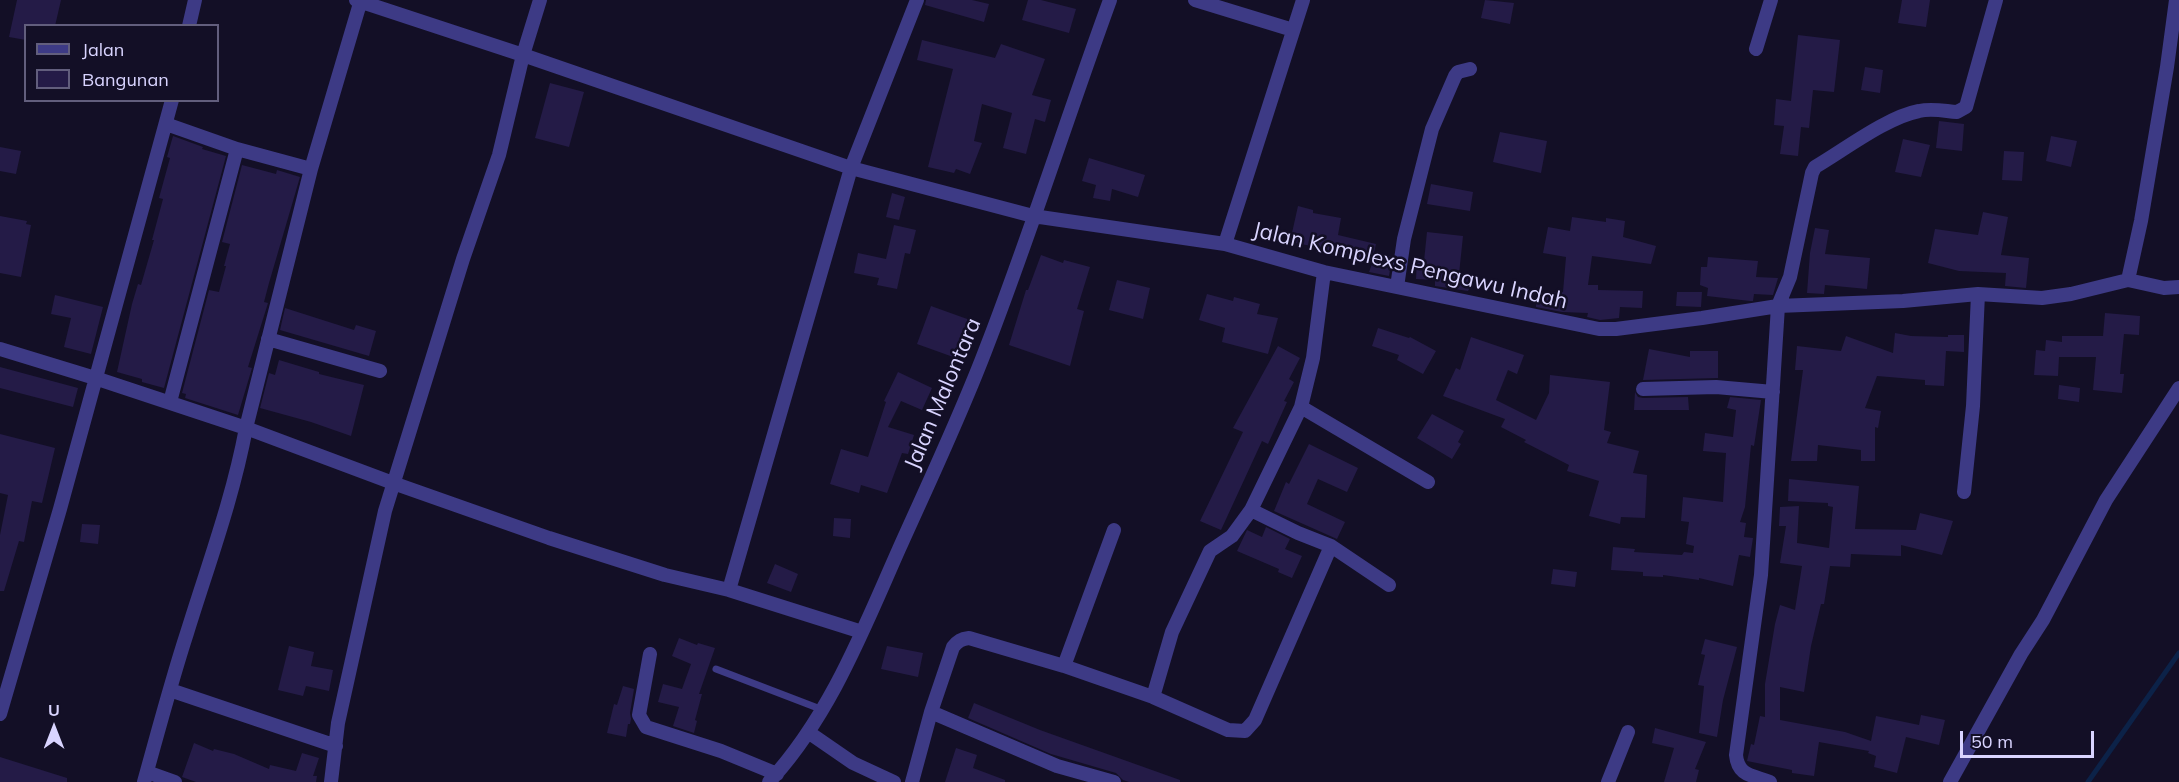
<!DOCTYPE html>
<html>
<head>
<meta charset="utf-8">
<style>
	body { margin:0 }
	#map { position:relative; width:2179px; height:782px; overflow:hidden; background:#130f26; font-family:Mulish,sans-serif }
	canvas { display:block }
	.legend { position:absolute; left:24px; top:24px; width:195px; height:78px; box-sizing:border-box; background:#130f26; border:2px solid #625e7d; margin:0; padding:8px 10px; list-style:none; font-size:18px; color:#d9d4ff }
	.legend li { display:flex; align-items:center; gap:12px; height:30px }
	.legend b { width:30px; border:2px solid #625e7d }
	.north { position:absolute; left:24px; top:698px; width:60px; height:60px; -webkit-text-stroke:4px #130f26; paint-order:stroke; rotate:0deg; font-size:16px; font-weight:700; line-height:24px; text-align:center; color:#d9d4ff }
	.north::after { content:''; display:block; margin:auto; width:21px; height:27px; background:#d9d4ff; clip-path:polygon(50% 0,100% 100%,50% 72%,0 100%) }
	.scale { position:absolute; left:1960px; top:731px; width:134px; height:27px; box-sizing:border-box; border:3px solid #d9d4ff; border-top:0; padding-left:8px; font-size:18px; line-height:21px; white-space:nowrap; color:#d9d4ff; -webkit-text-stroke:4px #130f26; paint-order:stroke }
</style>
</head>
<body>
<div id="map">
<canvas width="2179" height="782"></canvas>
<ul class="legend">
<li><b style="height:8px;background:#3d3a85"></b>Jalan</li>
<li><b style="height:16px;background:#241b47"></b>Bangunan</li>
</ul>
<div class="north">U</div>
<div class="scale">50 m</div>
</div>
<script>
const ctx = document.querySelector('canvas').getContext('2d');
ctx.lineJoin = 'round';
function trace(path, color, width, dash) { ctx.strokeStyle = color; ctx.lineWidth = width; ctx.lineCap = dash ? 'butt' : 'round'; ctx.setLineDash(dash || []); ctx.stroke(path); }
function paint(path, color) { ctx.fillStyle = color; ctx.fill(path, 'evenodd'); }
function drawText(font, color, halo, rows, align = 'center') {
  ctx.font = font + ' Mulish,sans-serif'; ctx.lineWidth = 5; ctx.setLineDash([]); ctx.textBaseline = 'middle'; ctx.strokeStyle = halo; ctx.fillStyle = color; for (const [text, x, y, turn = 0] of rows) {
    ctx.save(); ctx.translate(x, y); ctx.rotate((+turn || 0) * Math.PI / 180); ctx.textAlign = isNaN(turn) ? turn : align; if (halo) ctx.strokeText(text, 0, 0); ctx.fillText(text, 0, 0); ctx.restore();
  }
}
trace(new Path2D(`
	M2088,782l91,-129`), '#0c2248', 5);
paint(new Path2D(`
	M17,0h44l-6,26h-29v14l-17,-3z
	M926,0h46l17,4 -5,18 -59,-17z
	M1028,0h13l35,9 -7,24 -47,-13z
	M1485,0l29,3 -4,21 -29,-6z
	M1902,0h28l-4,27 -28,-4z
	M1798,35l42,5 -6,52 -21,-2 -4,38 -8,-1 -3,29 -18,-2 4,-28 -10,-1 2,-26 15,2z
	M922,40l73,18 6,-14 44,15 -13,36 19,5 -6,22 -10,-3 -9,35 -23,-6 9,-35 -30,-9 -8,37 8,2 -12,31 -14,-5 -2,4 -26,-6 25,-98 -36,-9z
	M1865,67l18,3 -3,23 -19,-3z
	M550,83l34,9 -15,55 -34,-9z
	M1939,121l25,3 -2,27 -26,-3z
	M1500,132l47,9 -6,32 -48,-11z
	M173,136l30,11 -1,2 24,7 -62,232 -22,-6v-3l-25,-7 15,-68 6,-20 3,1 13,-45h-2l11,-41 -4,-1 11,-40 -3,-1z
	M2051,136l26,5 -6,26 -25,-6z
	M1903,139l27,6 -9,32 -26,-5z
	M0,147l21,4 -5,23 -16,-3z
	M2004,151l20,1 -2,29 -20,-1z
	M1089,158l56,17 -7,22 -26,-8 -2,12 -17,-3 3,-13 -14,-4z
	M242,165l34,9 1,-4 23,7 -31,106 -5,19 4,1 -20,64 4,1 -14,47 -53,-17 1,-4 -4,-1 27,-103 10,2 7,-26h-2l6,-22 -8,-2z
	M1431,184l42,8 -3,19 -43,-7z
	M892,193l13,4 -6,23 -13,-3z
	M1298,206l15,4v3l28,5 -3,17 38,9 -4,17 -37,-9 -1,4 -18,-3 1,-6 -27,-5z
	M1983,212l25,5 -7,38 28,3 -3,30 -21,-2 1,-13 -47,-2 -31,-8 7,-34 43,6z
	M0,216l27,5 -1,3 5,1 -10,52 -21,-4z
	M1572,217l34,5v-4l19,3 -2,16 33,9 -5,18 -59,-8 -4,29h10v5l45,1 -1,17 -22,-1 -1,11 -19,2 -13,-3 1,-4 -26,-1 -26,-5v-15h27l3,-35 -23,-4 5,-26 22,4z
	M894,225l22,5 -6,24 -5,-1 -8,36 -20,-4 2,-7 -25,-5 4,-20 28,6z
	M1815,228l14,2 -4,24 45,4 -3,31 -42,-4 -1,9 -17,-1 3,-40z
	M1427,232l36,4 -4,38 17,2 -8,15 -33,-5v-6l-19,-1 1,-19 7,1z
	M1377,251l15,6 -3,19 -20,-4z
	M1041,255l22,8 1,-3 26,7 -13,42 7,2 -14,55 -61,-21 17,-55h2z
	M1708,257l50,4 -2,16 22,1 -5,17 -19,-1 -1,7h-3l-43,-5 1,-8 -8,-3 1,-18h6z
	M1117,280l33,8 -7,31 -34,-9z
	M1677,292h25l-1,15 -25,-1z
	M1207,294l26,7 1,-4 26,7 -3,10 21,4 -10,36 -46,-12 3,-14 -26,-8z
	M55,295l48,12 -12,47 -27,-7 7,-29 -20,-4z
	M931,306l39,14 -14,38 -39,-14z
	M285,308l69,22 2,-5 20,6 -7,25 -89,-26z
	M2105,313l35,3 -1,19 -15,-1 -4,40h4l-2,19 -29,-3 3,-33h-37l-1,19 -24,-1 2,-25 9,1 1,-11 16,2v-6h41z
	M1378,328l31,10 1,-1 26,14 -13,23 -26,-14 2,-5 -27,-9z
	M1895,333l16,3 37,1v-2h16v17l-18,-1 -2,35 -19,-1v-5l-48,-4 -12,32 16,3 -3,17 -3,-1v34h-14v-11l-43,-5 -1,16h-26l12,-91h-8l2,-24 44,5 5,-15 47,17z
	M1471,337l53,18 -7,19 -9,-4 -12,30 40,20 13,-27 1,-18 60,7 -6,48 7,2 -4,11 32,8 -6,22 14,2 -2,43 -24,-1 -1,7 -31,-8 10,-35 -32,-10 2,-6 -45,-23 2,-2 -25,-13 4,-8 -62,-23 13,-28 4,2z
	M1278,346l22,12 -11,21 5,3 -10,19 3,1 -19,42 -6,-3 -41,89 -21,-9 43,-89 -10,-4z
	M1649,349l41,8v-6h28v27l-75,2z
	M279,360l40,12v2l45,11 -13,51 -40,-14 -51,-14 9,-35 6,2z
	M0,367l78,21 -5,19 -73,-19z
	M898,372l34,16 -10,22 -21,-9 -13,26 26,8 -6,19 -6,-1 -15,40 -26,-8 -2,8 -29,-9 11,-35 27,8 18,-55 -2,-1z
	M2059,385l21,3 -1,14 -21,-3z
	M1635,392l3,5 5,1 45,-1 1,13h-55z
	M1730,397l31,3 -7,46 -3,-1 -6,62 -5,15 6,1 -2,14 9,1 -3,19 -11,-2 -6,31 -34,-8v2l-36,-5v2l-20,-1v-4l-32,-2 2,-23 22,2 -1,3 48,3 2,-3 9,1 1,-7 -8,-2 3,-22 -8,-1 2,-24 40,5 3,-49 -23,-2 2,-18 28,4 3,-27 -9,-2z
	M1432,414l32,17 -6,11 3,2 -9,15 -35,-21z
	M0,434l55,14 -13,55 -10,-2 -8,41 -5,-1 -15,50h-4v-56l8,-40 -8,-2z
	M1309,444l49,24 -11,24 -29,-13 -11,25 38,18 -8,17 -63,-28 12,-29 3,2z
	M1789,479l70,7 -4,43 61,1 4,-17 33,8 -11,34 -41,-10v11l-50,-2 -1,13 -20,-1 -6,38h-3l-10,42 -7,46 -24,-5v33l65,12 26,9 5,-25 43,9 2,-10 24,5 -6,25 -33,-8 -9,36 -23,-6 2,-11 -8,-3 1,-2 -50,-9 -5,34 -22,-3v-3l-45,-9 4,-17 3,1 6,-29 5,1v-33l10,-60 5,-19 15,5 7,-44 -22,-3 6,-37h-7l1,-19 19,-1 -2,37 32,5 4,-41 -5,-1v-3l-40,-2z
	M834,518l17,1 -1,19 -17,-2z
	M82,524l18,1 -2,19 -18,-2z
	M1266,527l24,12 -5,10 17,7 -10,22 -14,-6 1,-3 -42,-18 10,-21 15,7z
	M775,564l23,10 -7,18 -24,-9z
	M1553,569l24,3 -2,15 -24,-3z
	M679,638l18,7 1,-2 17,5 -16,46h3l-7,26 2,1 -3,12 -21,-7 6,-19 -21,-5 5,-18 19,5 9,-25 -19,-8z
	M1705,639l32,8 -14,53 -6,37 -18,-4 5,-47 -6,-1 7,-30 -4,-1z
	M289,646l25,6 -3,14 22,4 -4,21 -23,-5 -3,10 -25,-6z
	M887,646l36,7 -5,24 -37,-8z
	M623,686l11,3 -4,24 1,6 -1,5h-2l-2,13 -19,-4 7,-29 3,1z
	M974,703l66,27 140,50v2h-51l-6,-2 -7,-7 -65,-19 -83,-36z
	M1655,728l51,14 -11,27 4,1 -3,12h-32l10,-34 -22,-5z
	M194,743l19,8 1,-2 20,5 35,15 1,-4 26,6 6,-18 17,5 -6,18h4l-1,6h-120l-14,-5z
	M956,748l21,7 -4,13 32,12v2h-60z
	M0,757l67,21v4h-67z`), '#241b47');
trace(new Path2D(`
	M716,669l107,41`), '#3d3a85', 7);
trace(new Path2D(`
	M356,0l167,55 328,113 -122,422
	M917,0l-66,168 182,48 192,28 99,28 275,57h17l86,-11 76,-12 125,-5 75,-7 64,4 29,-4 57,-14 36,8 15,-1
	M1195,0l98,30
	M189,26l6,-26
	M1756,49l15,-49
	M166,124l71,25 -67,253
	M237,149l74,20
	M1225,244l78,-244
	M2128,280l13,-59 26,-154 9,-67
	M1397,287l7,-48 28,-110 23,-53 3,-4 12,-3
	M268,339l112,32
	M0,349l95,29 151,50 147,55 156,55 116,37 64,15 133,42
	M1643,389l73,-2 57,5
	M1301,407l127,75
	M1964,492l9,-86 5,-112
	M1251,510l47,23 33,13 58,39
	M650,654l-11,61 7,12 75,24 56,23
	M1064,666l50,-136
	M170,690l166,56
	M1153,697l19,-65 38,-81 22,-15 19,-26 50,-103 12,-49 11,-86
	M931,712l126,54 57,16
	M0,714l60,-205 112,-409
	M808,732l45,31 41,19
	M147,772l28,10
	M144,782c14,-50 27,-100 43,-149 21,-68 46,-135 59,-205l65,-259 50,-169
	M331,782l7,-59 47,-212 78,-252 36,-104 24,-100 17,-55
	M769,782c61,-66 94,-152 130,-233 30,-67 62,-134 88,-203 44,-114 81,-231 123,-346
	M912,782l19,-70 22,-65c5,-6 8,-8 16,-9l95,28 89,31 75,33 17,1 10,-11 76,-174
	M1608,782l20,-50
	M1770,782c-18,-7 -32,-6 -34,-27l25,-180 17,-269 12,-29 22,-104 3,-6c29,-17 72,-50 104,-56 13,-3 25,0 38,1l9,-5 30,-107
	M1950,782l71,-128 22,-34 63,-120 73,-112`), '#3d3a85', 14);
drawText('22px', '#d9d4ff', '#130f26', [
	["Jalan Komplexs Pengawu Indah",1410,266,13],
	["Jalan Malontara",943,394,-67]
]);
</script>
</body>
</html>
